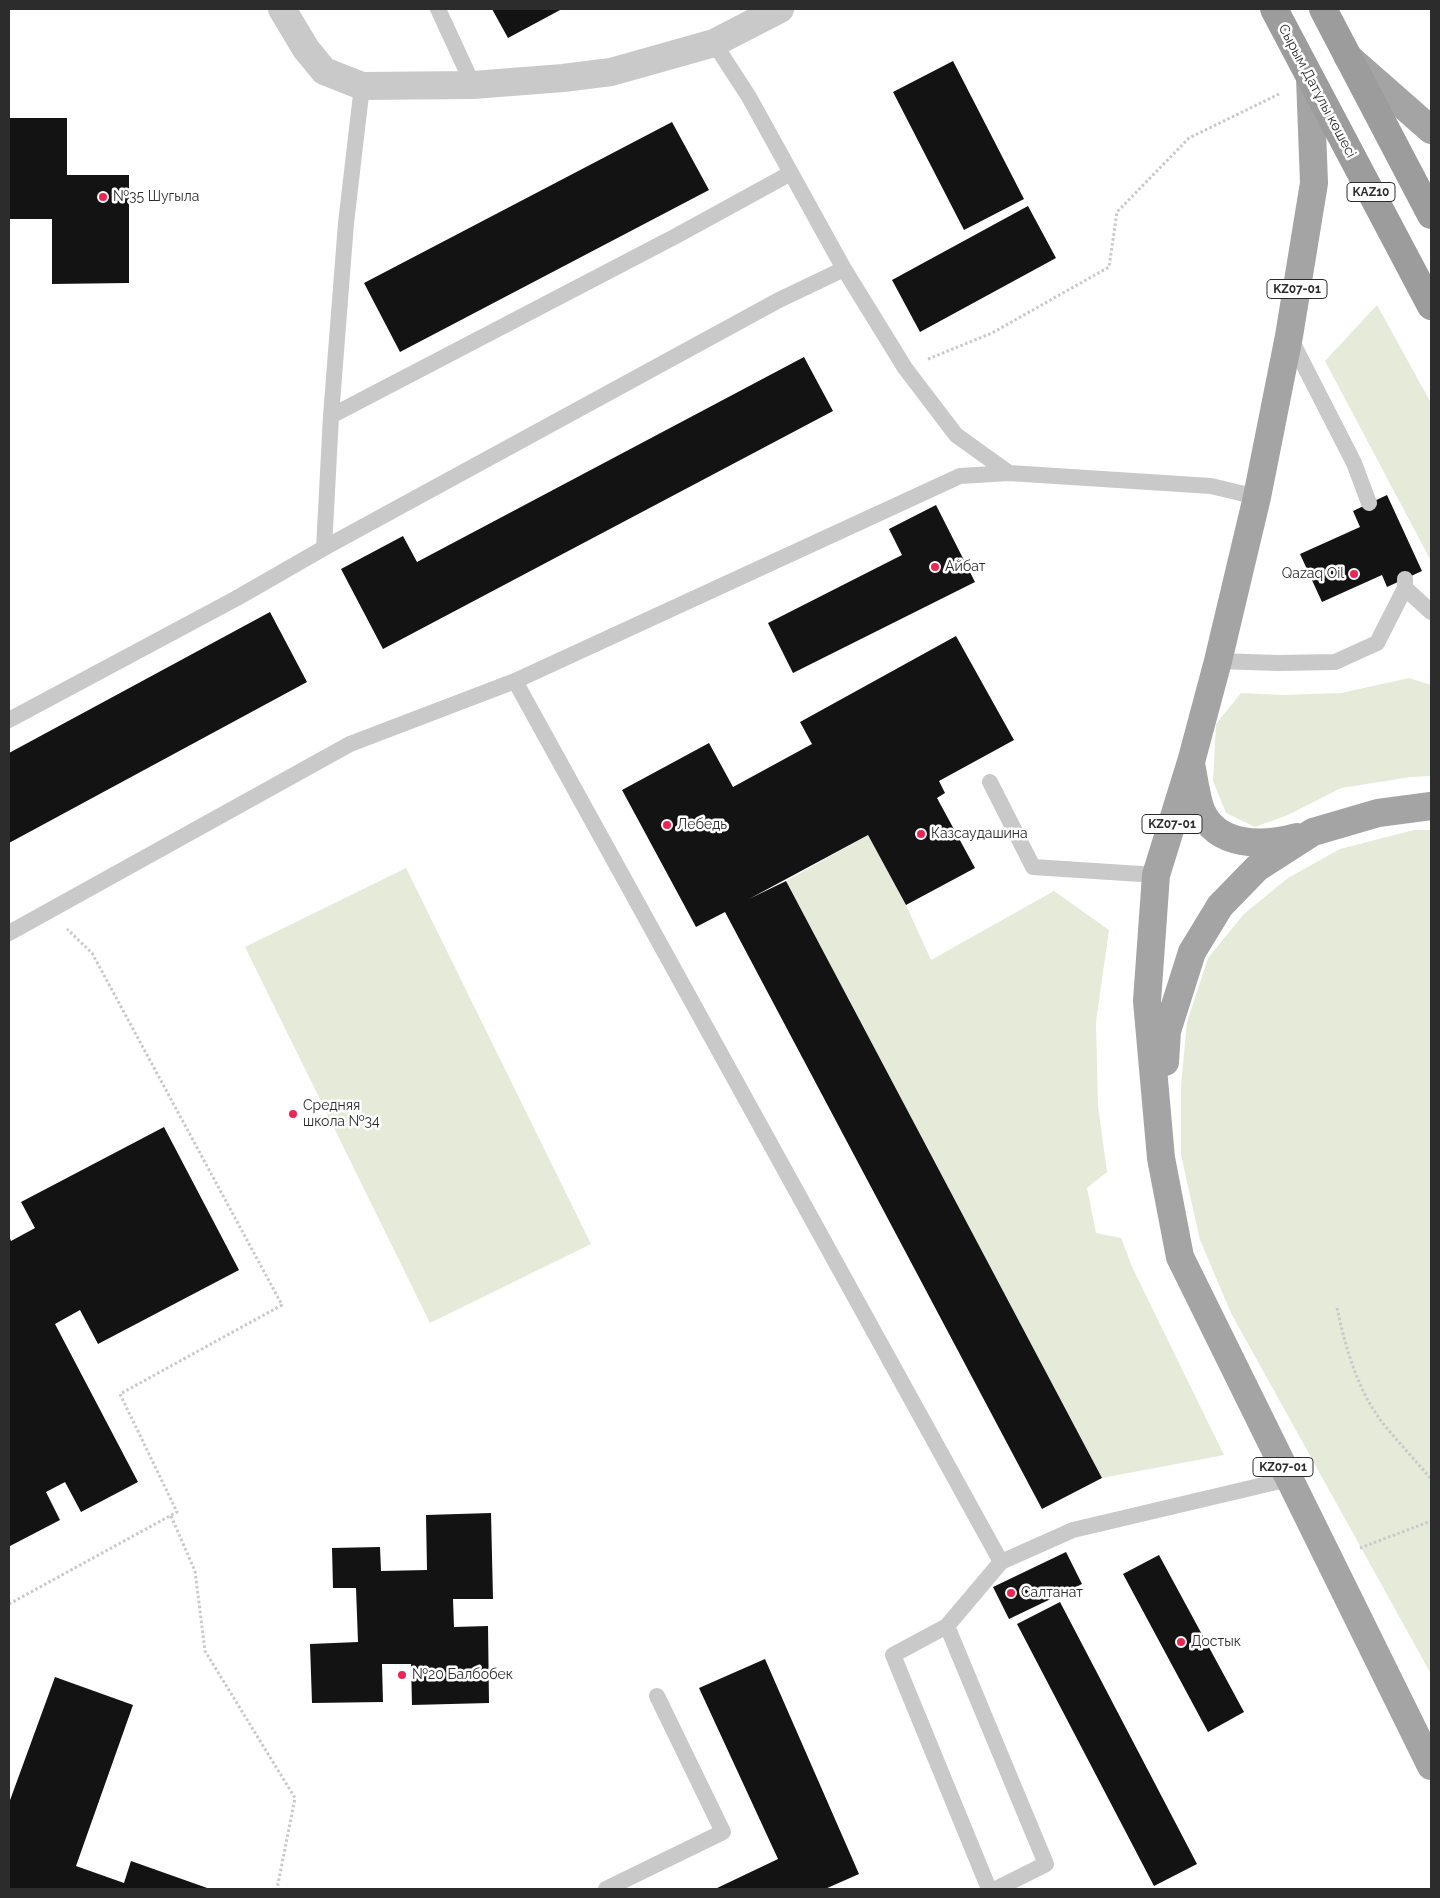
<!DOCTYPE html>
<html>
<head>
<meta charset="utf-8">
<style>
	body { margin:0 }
	#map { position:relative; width:1440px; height:1898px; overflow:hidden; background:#fff; font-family:Raleway,sans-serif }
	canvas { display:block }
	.frame { position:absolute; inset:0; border:10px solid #2c2c2c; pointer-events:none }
</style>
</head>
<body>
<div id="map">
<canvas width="1440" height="1898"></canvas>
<div class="frame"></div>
</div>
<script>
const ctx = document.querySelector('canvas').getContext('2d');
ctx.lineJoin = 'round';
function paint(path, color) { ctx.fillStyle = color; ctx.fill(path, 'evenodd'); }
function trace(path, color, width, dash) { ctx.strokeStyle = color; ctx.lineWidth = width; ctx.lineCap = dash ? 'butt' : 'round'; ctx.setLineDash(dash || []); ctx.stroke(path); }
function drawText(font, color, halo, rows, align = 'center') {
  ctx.font = font + ' Raleway,sans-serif'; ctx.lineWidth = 5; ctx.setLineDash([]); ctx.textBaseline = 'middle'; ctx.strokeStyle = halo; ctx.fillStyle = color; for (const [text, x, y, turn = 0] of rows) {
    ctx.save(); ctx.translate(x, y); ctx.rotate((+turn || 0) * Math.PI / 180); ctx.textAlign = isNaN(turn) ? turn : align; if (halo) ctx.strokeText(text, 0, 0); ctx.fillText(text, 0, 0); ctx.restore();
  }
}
paint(new Path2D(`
	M1377,305l54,98v158l-106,-200z
	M1409,678l22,7v91l-20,1 -70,11 -53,27 -33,12 -29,-14 -13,-32 3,-57 25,-31 42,2 58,-2z
	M1414,830h17v844l-200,-361 -31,-73 -19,-85v-69l6,-64 21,-64 36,-44 44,-36 52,-29z
	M868,835l38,70 25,55 123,-69 55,39 -13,92 2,84 9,66 -20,16 9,45 25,5 12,31 91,186 -122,23 -316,-597z
	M406,868l185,376 -161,79 -185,-376z`), '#e5ebd8');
paint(new Path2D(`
	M492,9h70l-54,29z
	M953,61l71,138 -60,31 -71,-138z
	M9,118h58v57h62v108l-77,1v-65h-43z
	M672,122l37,68 -309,162 -36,-69z
	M1028,206l28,52 -136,74 -28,-52z
	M804,357l29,54 -450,238 -42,-80 62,-33 14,26z
	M1387,495l35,76 -35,16 -5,-12 -60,27 -22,-48 60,-27 -7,-16z
	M936,505l39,77 -182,91 -25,-50 134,-68 -13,-26z
	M270,612l37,70 -298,161v-90z
	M956,636l58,104 -75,41 6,12 -8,5 38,70 -69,37 -38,-70 -119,64 37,-18 316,597 -60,31 -317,-597 -29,15 -74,-137 87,-47 24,44 79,-43 -12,-22z
	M164,1127l75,143 -141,74 -18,-34 -25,14 83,158 -57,30 -16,-30 -19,10 14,28 -50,26 -1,-310 2,5 24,-13 -14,-26z
	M491,1513l2,86h-40l1,28 34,-1 1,77 -77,2 -1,-41h-29l1,38 -71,1 -2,-59 48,-2 -2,-54h-23l-1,-40 48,-1 1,24 46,-1 -1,-55z
	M1066,1552l16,32 -73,35 -16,-32z
	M1159,1555l85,157 -36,20 -85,-158z
	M1060,1602l137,262 -43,22 -137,-262z
	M765,1659l94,215 -34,15h-110l63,-30 -79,-171z
	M55,1677l78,28 -57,161 48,17 7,-22 79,28h-201v-86z`), '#131313');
trace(new Path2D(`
	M928,359l64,-26 117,-66 8,-55 72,-74 90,-44
	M1337,1308c9,42 21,84 48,118 15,18 31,35 46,53
	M171,1516l24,55 10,80 90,147 -18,91
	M1360,1548l71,-27
	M9,1604l168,-92 -57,-118 162,-89 -190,-352 -25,-24`), '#c9c9c9', 3, [2.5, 2.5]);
trace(new Path2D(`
	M438,9l35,76
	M791,173l53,96 61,99 51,67 53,38
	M1289,336l65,127 15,40
	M331,416l15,-193 16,-137
	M324,548l455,-248 65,-31
	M1405,579v9l26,24
	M1218,661l60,2 57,-1 42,-19 28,-55
	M515,681l486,881
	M9,720l228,-122 87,-50 7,-132 345,-180 115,-63 -42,-76 -35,-54
	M990,782l43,85 123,8
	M9,933l341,-189 165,-63 445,-205 49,-3 202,13 46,11
	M947,1626l99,238 -50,25
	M606,1889l117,-57 -66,-136
	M989,1889l-96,-234 54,-29 54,-64 72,-32 216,-51`), '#c9c9c9', 16);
trace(new Path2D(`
	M282,9l24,40 18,22 38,15 111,-1 90,-7 48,-6 103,-29 66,-34`), '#c9c9c9', 28);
trace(new Path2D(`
	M1348,57l83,73
	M1310,78l4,105 -25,153 -32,161 -39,164 -27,101 -35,113 -9,126 14,157 19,99 251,509
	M1191,764c3,14 5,32 10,46 16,38 63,36 96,27
	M1165,1062l2,-31 25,-79 28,-46 37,-38 56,-36 65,-19 53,-7`), '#a4a4a4', 28);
trace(new Path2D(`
	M1274,9l157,297
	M1323,9l108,206`), '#9c9c9c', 28);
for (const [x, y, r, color] of [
	[103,197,5,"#ec2554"],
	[935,567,5,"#ec2554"],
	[1354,574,5,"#ec2554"],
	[667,825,5,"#ec2554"],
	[921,834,5,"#ec2554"],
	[293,1114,5,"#ec2554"],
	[1011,1593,5,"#ec2554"],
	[1181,1642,5,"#ec2554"],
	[402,1675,5,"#ec2554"]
]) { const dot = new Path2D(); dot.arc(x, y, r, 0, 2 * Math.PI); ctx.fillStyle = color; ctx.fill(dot); trace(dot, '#fff', 2); }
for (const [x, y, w] of [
	[1371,192,48],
	[1297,289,60],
	[1172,824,60],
	[1283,1467,60]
]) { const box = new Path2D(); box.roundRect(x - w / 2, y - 9.5, w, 19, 4); ctx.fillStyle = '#fff'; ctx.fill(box); trace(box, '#2c2c2c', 1); }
drawText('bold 12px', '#2c2c2c', null, [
	["KAZ10",1371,192],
	["KZ07-01",1297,289],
	["KZ07-01",1172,824],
	["KZ07-01",1283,1467]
]);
drawText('14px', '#2c2c2c', '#fff', [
	["Сырым Датұлы көшесі",1317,91,62]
]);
drawText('14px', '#2c2c2c', '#fff', [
	["№35 Шугыла",113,197],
	["Айбат",945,567],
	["Qazaq Oil",1344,574,"right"],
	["Лебедь",677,825],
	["Казсаудашина",931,834],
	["Средняя",303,1106],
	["школа №34",303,1122],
	["Салтанат",1021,1593],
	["Достык",1191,1642],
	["№20 Балбобек",412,1675]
], 'left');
</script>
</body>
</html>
